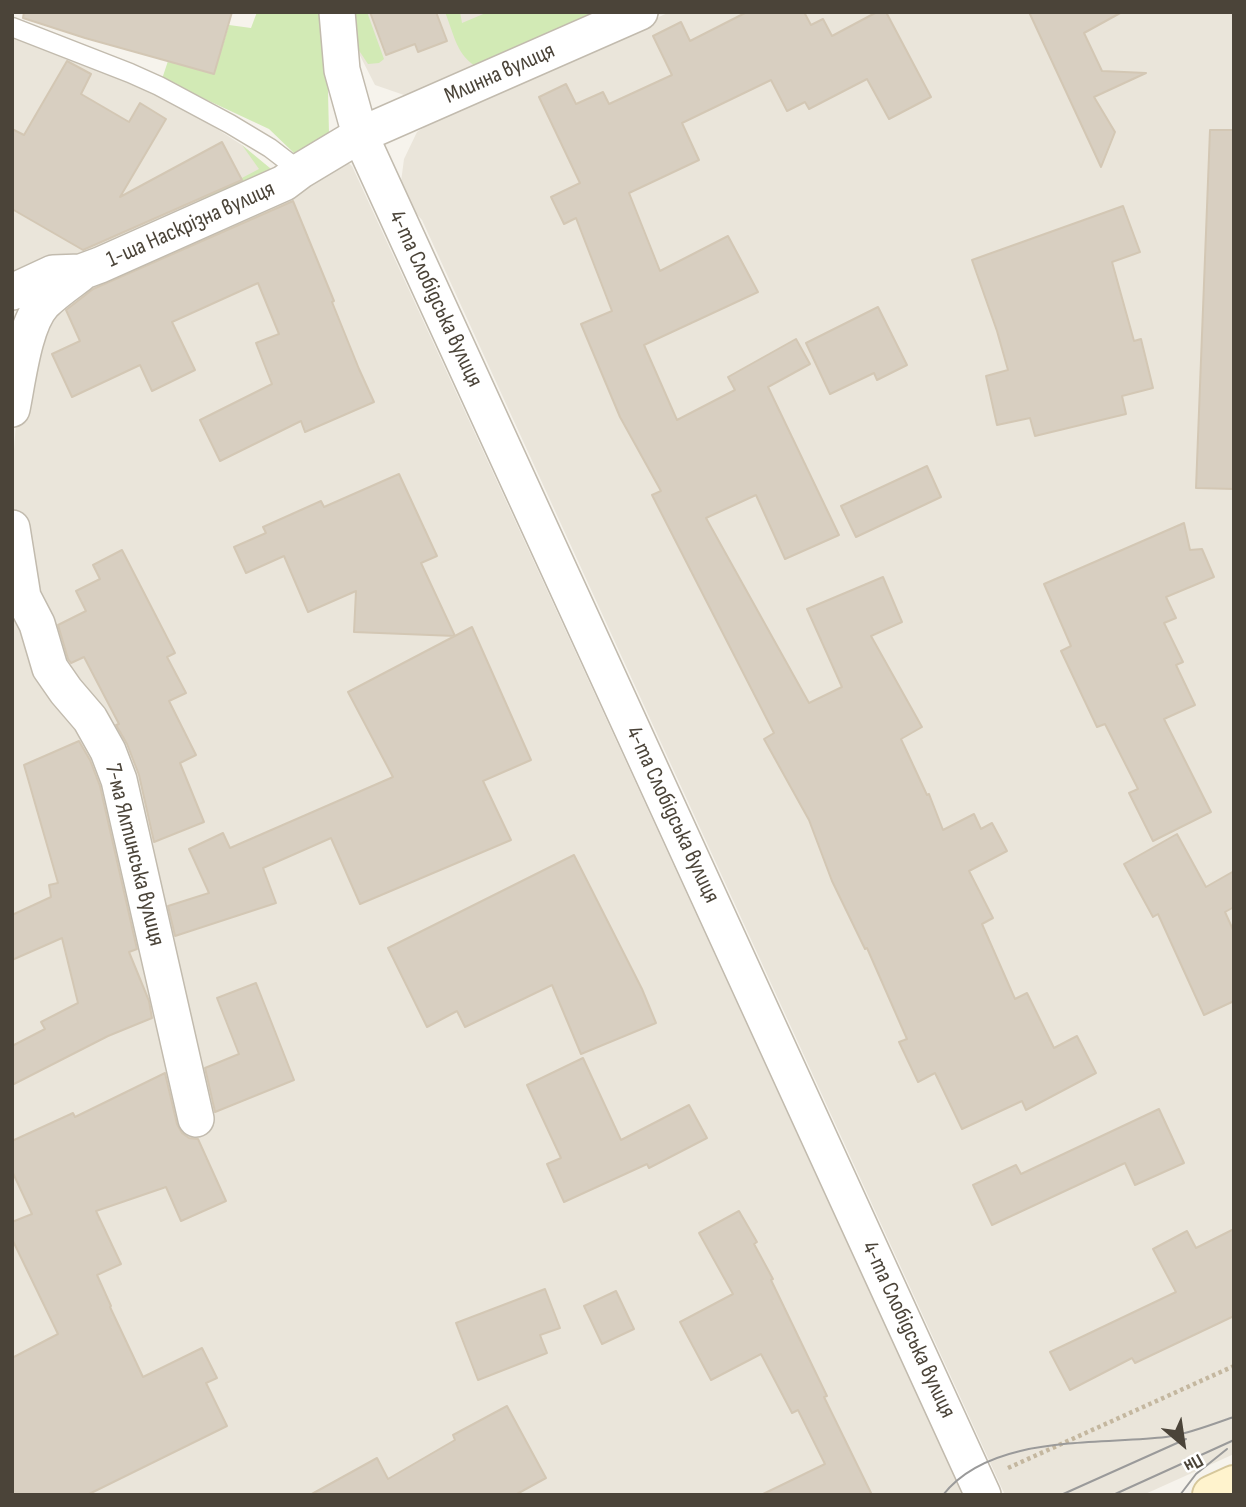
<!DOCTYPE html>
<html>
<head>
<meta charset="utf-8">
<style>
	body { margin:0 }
	#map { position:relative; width:1246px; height:1507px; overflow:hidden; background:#f6f3ec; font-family:"Sofia Sans Condensed",sans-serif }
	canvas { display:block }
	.frame { position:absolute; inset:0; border:14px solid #4b4439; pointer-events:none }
	.north { position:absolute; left:1148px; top:1409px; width:70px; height:70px; -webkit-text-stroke:5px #fff; paint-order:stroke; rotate:151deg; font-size:19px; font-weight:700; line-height:28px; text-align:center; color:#4b4439 }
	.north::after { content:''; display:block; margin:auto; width:24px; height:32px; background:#4b4439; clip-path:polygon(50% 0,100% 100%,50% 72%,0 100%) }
</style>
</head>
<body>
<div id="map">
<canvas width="1246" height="1507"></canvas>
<div class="frame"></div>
<div class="north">Пн</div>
</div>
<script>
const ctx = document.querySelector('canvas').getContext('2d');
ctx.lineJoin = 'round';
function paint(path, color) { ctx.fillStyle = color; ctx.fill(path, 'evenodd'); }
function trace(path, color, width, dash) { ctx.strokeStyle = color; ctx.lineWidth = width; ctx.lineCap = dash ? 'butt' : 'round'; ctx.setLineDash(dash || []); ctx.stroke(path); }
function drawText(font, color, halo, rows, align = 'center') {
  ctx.font = font + ' "Sofia Sans Condensed",sans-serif'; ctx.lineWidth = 5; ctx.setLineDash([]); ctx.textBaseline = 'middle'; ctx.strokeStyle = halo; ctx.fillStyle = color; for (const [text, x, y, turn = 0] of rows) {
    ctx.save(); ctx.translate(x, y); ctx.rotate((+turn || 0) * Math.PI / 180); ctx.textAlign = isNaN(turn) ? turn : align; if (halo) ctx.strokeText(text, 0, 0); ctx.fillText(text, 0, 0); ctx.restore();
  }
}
paint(new Path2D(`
	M349,12h266l-165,72 -46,11 -29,-10 -23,-45z
	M670,12h564v1442l-91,41h-138l-583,-1275 -17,-19 -4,-19 3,-23 13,-27 22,-15 61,-30z
	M12,35l119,44 44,23 67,43 29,24 -10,19 -249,92z
	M345,160l7,6 611,1329h-951v-1019l4,-53 41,-124z`), '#eae5da');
paint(new Path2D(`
	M257,12h69l3,121 -35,20 -25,-24 -107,-50 6,-18 46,13 15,-49 22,3z
	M349,12h18l17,47 -5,4 -11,1 -16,-24z
	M445,12h15l2,11 26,-11h127l-132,58c-26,-11 -28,-33 -38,-58z
	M242,145l29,24 2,10 -130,51 116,-61z`), '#d2eab5');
const building = new Path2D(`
	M24,12h208l-18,62 -129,-36 -62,-20z
	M370,12h66l11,29 -29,11 -3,-8 -29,11z
	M747,12h57l7,13 12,-6 9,17 45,-24h9l45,85 -42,22 -22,-40 -58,30 -4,-7 -18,9 -16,-31 -89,43 17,37 -70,33 31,78 68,-35 30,56 -114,53 33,75 58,-30 -7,-13 68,-38 14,25 -42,23 71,148 -54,24 -29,-64 -50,23 103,185 33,-16 -35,-78 76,-32 19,45 -31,14 51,91 -21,12 26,56 2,-1 14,36 31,-16 7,15 11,-6 15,28 -38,20 24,47 -11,6 33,75 12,-6 27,55 23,-12 19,37 -70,37 -4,-9 -60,28 -27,-56 -17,9 -19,-40 8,-3 -40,-91 -2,1 -33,-68 -23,-61 -45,-81 10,-6 -122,-238 9,-4 -41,-74 -39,-93 31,-13 -36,-93 -12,6 -13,-27 29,-14 -41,-86 27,-13 10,20 27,-12 6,12 63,-29 -19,-39 28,-14 9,19z
	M1029,12h93l-38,21 18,38 44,2 -52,24 21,35 -14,35z
	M67,61l24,13 -10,20 48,28 11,-19 26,16 -46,78 102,-55 20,38 -159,70 -71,-41v-80l12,6z
	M1210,130h24v359l-38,-1z
	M293,201l41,100 -2,1 27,67 15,33 -69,30 -4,-11 -81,40 -20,-41 72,-36 -16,-41 23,-9 -21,-51 -86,39 23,48 -43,21 -12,-26 -68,32 -20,-43 28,-13 -14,-31 27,-21z
	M1123,206l17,46 -28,10 22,79 7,-2 12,49 -31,8 4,18 -91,22 -5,-18 -33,7 -11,-49 22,-6 -11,-39 -25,-71z
	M878,307l29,58 -30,15 -3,-7 -44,21 -24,-51z
	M927,466l14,31 -85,40 -15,-31z
	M399,474l38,82 -16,7 34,73 -101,-4 2,-41 -48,21 -24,-56 -38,17 -12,-26 32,-14 -3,-6 58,-26 3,6z
	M1184,523l6,27 12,-1 12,28 -48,20 10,21 -12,5 19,39 -7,3 19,40 -31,14 47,93 -58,29 -24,-48 9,-4 -33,-65 -8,3 -36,-76 10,-5 -27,-62z
	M122,550l53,103 -8,4 19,36 -17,8 27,54 -16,8 24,59 -50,20 -15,-67 -12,-31 -11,-19 3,-1 -35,-67 -13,6 -3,-4 -10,-34 28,-14 -10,-20 24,-12 -7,-14z
	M472,627l59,133 -48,21 28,59 -151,64 -29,-66 -68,30 13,35 -101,33 -7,-30 41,-13 -20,-44 34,-16 7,15 163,-71 -45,-85z
	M79,741l11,19 10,26 37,163 -8,3 20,49 3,17 -44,18 -96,49v-39l33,-17 -4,-7 37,-19 -16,-65 -50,22v-45l39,-18 -2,-12 9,-2 -34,-118z
	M1177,834l29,53 28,-16v36l-9,5 9,20v69l-30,14 -46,-101 -5,3 -29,-53z
	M574,855l68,134 14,34 -75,31 -29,-69 -87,42 -8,-16 -30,16 -39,-79z
	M256,983l38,97 -79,32 -10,-44 34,-14 -22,-56z
	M583,1058l38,82 68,-35 18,33 -58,30 -2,-4 -83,38 -17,-38 14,-6 -34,-73z
	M165,1073l12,51 5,9 7,5 9,1 28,62 -45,20 -15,-34 -70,24 25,53 -24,11 14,31 -1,1 33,70 59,-29 15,30 -11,5 21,43 -140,69h-75v-137l46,-24 -46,-95v-17l20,-8 -20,-43v-30l61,-28 2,4z
	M1159,1109l25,54 -49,22 -10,-22 -133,62 -19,-40 43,-20 5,9z
	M739,1211l18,31 -3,2 19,35 -2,1 56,116 -3,1 48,98h-111l64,-31 -27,-54 -6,3 -31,-59 -50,26 -31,-58 53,-28 -34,-61z
	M1234,1229v87l-99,47 -3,-5 -62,32 -20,-38 126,-60 -23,-43 34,-18 9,17z
	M545,1289l15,39 -20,7 7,18 -69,27 -22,-57z
	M616,1291l18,38 -32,15 -18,-38z
	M507,1406l39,72 -31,17h-205l67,-37 11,21 67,-39 -2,-5z`);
paint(building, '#d8cfc1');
trace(building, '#d3c7b4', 2);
const lane = new Path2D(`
	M12,27l118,46 29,13 71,38 40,24 30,23`);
const street = new Path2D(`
	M337,12l5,58 18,65 623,1360
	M12,292l41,-19 28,-1 19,-7 184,-82 16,-12 60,-36 280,-123
	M12,409c6,-29 12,-85 32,-106 10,-10 23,-19 35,-28
	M12,528l11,69 14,27 13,44 16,23 24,28 18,32 11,29 77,339`);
const secondary = new Path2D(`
	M1212,1495l22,-10`);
trace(lane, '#c2bbae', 21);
trace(street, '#c2bbae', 38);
trace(secondary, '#d6c79b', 42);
trace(new Path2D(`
	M1008,1468l226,-102`), '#c4b79f', 4.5, [3.5, 3.5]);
trace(lane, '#fff', 18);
trace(street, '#fff', 35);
trace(secondary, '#fff3cd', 38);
trace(new Path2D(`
	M943,1495c48,-61 154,-50 223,-58 23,-3 46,-13 68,-20
	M1061,1495l125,-56
	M1113,1495l121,-55
	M1180,1495l16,-21 31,-25`), '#9a9a9a', 2);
drawText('23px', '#4b4439', '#fff', [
	["Млинна вулиця",500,74,-24],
	["1-ша Наскрізна вулиця",191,225,-24],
	["4-та Слобідська вулиця",435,299,65],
	["4-та Слобідська вулиця",672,815,65],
	["7-ма Ялтинська вулиця",134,855,76],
	["4-та Слобідська вулиця",908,1330,65]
]);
</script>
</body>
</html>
